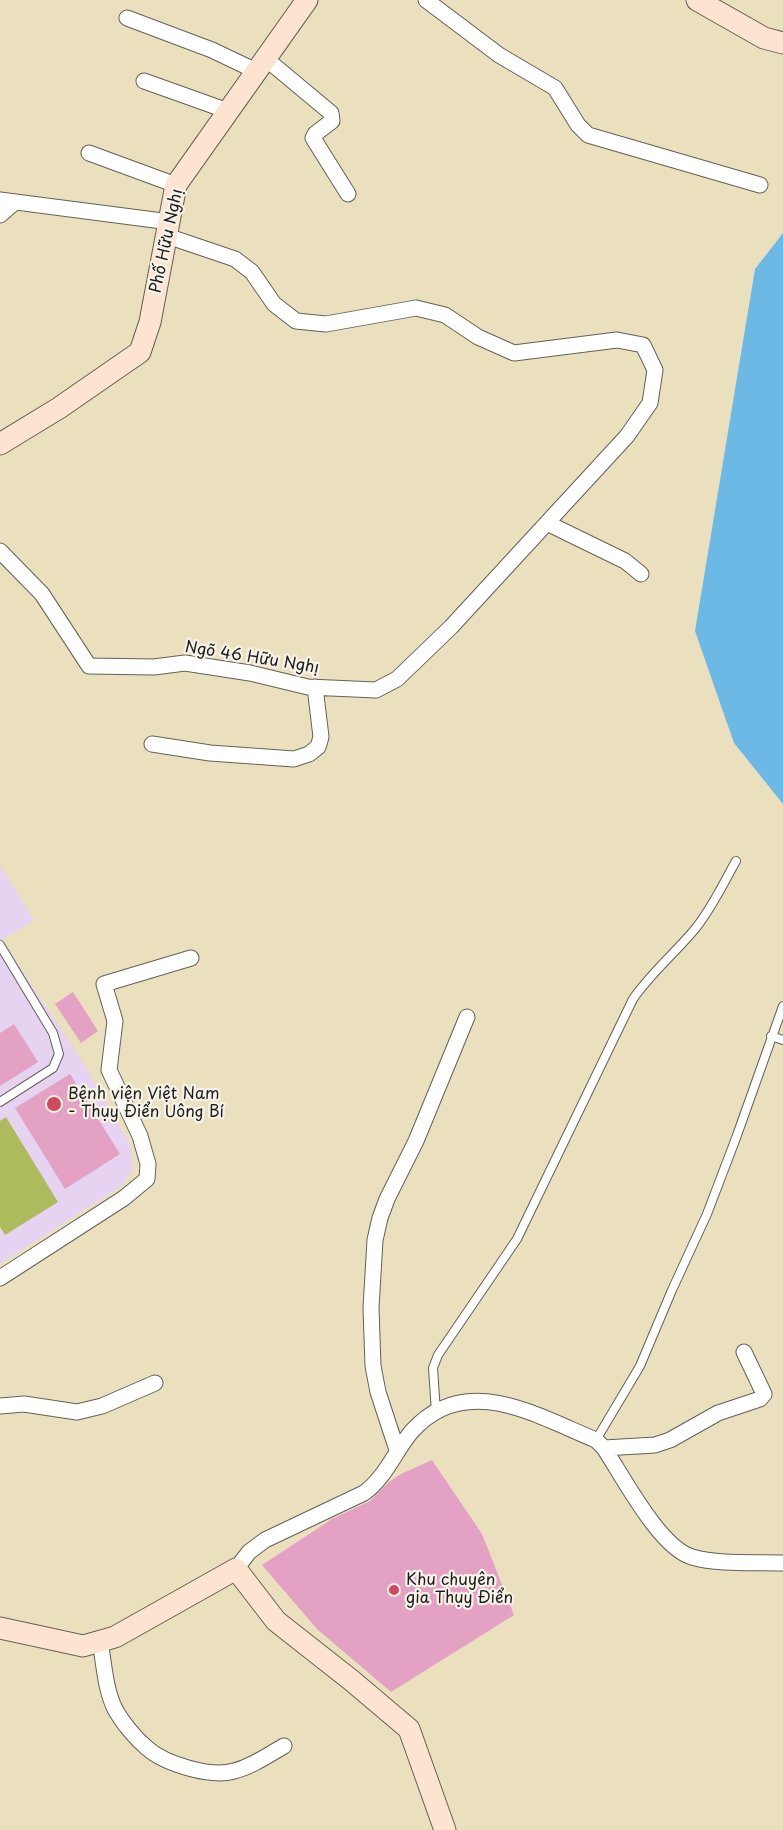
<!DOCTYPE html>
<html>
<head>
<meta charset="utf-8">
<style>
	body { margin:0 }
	canvas { display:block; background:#eae0be }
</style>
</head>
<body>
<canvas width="783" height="1830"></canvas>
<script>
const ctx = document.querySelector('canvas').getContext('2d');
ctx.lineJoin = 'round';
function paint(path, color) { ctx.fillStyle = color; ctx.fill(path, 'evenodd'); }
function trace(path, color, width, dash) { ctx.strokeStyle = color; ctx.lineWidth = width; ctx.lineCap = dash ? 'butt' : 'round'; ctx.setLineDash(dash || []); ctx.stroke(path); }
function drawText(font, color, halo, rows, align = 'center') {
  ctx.font = font + ' "Playpen Sans",sans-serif'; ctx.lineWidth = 4.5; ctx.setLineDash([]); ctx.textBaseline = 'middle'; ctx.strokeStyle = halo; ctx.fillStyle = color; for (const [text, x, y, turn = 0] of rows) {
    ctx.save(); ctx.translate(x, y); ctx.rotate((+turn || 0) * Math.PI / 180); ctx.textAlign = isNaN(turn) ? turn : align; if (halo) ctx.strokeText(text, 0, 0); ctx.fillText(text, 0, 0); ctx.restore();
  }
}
paint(new Path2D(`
	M0,865l34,55 -32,20 82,124 46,80 3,24 -10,17 -123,79z`), '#e5d3f1');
paint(new Path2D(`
	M6,1117l52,85 -53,33 -5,-8v-106z`), '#adbb5d');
paint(new Path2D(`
	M783,233v571l-49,-61 -39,-112 60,-362z`), '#6cb9e6');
paint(new Path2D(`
	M73,992l25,39 -17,12 -26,-39z
	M14,1024l24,38 -38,24v-53z
	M70,1074l50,80 -55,35 -50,-81z
	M432,1460l50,74 32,81 -123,77 -74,-63 -55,-64 70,-46 38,-18 19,-19 12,-8z`), '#e3a1c4');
const lane = new Path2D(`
	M0,945l53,88 6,21 -6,14 -53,34
	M771,1036l12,4
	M436,1412l-3,-44 5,-13 79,-116 116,-240c18,-26 42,-46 62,-70 17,-21 28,-45 41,-68
	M596,1440l44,-74 32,-76 35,-76 29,-76 47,-132`);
const street = new Path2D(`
	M426,0l73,55 56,33 23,37 10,10 172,50
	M127,18l85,32 44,21
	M265,58l66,55 1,8 -17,13 -2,4 35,56
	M144,81l84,30
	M89,153l87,32
	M0,200l170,22
	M0,215l15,-13
	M547,523l78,38 16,13
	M0,551l42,43 47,72 65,1 31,-4 65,10 58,14 68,3 21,-11 54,-52 176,-191 23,-33 5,-33 -12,-25 -26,-5 -103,13 -36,-16 -33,-22 -29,-7 -90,16 -30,-3 -22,-17 -22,-32 -17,-13 -68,-23
	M152,744l58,9 84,6 15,-5 9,-7 3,-10 -6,-50
	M0,1278l124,-80 23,-19 1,-15 -8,-28 -31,-66 6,-49 -11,-37 87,-26
	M0,1406l24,-2 53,8 25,-6 53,-23
	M604,1448l51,-3 15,-5 48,-27 42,-14 4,-5 -20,-42
	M397,1450l-19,-58 -5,-26 -2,-58 4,-68 5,-22 7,-19 29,-58 51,-124
	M236,1569l13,-17 16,-12 99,-47c22,-16 31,-42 48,-62 54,-60 125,-15 184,9l8,8c19,29 56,100 88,109 28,8 62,5 91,6
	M100,1641c4,22 5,48 15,68 7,13 20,29 32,39 18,16 64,30 87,23 17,-4 34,-16 50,-25`);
const secondary = new Path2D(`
	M697,0l67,38 19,5
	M0,444l59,-36 81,-56 10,-30 26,-137 131,-185
	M0,1628l83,18 32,-9 121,-68 40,52 75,59 58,49 36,101`);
trace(lane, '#646155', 10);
trace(street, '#646155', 17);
trace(secondary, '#646155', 23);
trace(lane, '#fff', 8);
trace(street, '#fff', 15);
trace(secondary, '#fde4d0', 21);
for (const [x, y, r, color] of [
	[54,1104,8,"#d1495b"],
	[394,1590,6,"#d1495b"]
]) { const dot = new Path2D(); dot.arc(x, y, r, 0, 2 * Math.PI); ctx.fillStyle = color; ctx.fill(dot); trace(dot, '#f7f3e8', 2); }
drawText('16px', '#1c1c1c', '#f7f3e8', [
	["Phố Hữu Nghị",167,241,-78],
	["Ngõ 46 Hữu Nghị",252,658,9]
]);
drawText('16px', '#1c1c1c', '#f7f3e8', [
	["Bệnh viện Việt Nam",68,1095],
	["- Thụy Điển Uông Bí",68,1113],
	["Khu chuyên",406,1581],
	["gia Thụy Điển",406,1599]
], 'left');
</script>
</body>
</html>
